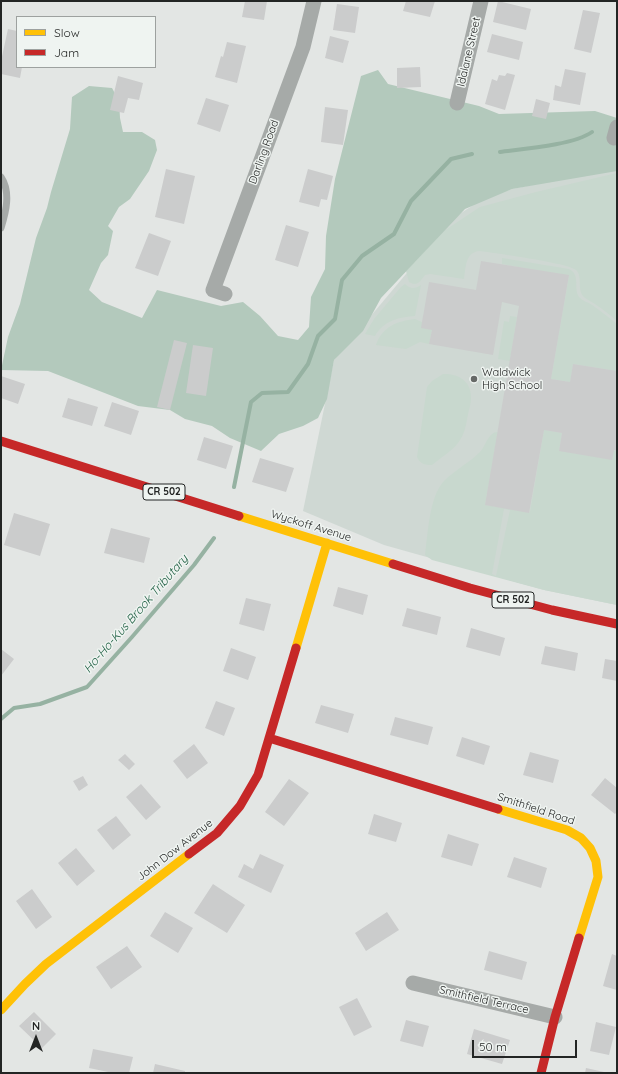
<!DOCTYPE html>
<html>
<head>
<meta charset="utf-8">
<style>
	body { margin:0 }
	#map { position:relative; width:618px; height:1074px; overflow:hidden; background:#e3e6e4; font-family:Quicksand,sans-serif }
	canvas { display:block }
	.frame { position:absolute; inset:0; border:2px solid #232524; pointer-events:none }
	.legend { position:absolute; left:16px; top:16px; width:140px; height:52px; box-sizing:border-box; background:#eff4f1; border:1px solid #9da19f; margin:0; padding:5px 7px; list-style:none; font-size:12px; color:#232524 }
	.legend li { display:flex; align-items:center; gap:8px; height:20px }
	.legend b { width:20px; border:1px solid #9da19f }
	.north { position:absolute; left:16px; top:1018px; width:40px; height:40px; -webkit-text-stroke:3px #eff4f1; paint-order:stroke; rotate:0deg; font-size:11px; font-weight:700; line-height:16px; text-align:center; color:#232524 }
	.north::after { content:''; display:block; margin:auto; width:14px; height:18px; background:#232524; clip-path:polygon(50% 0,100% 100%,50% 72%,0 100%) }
	.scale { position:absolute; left:472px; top:1040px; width:105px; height:18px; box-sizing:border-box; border:2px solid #232524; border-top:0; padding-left:5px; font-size:12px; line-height:14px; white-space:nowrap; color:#232524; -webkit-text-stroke:3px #eff4f1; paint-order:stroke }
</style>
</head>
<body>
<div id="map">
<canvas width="618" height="1074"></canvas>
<div class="frame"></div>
<ul class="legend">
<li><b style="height:5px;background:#ffc107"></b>Slow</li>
<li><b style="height:5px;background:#c62828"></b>Jam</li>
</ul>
<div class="north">N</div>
<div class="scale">50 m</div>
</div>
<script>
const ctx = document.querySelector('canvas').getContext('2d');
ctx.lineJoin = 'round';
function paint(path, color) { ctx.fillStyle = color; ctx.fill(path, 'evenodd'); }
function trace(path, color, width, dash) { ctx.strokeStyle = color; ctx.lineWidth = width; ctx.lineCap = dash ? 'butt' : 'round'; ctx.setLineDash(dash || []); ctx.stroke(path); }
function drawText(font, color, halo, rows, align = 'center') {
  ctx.font = font + ' Quicksand,sans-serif'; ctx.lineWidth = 3; ctx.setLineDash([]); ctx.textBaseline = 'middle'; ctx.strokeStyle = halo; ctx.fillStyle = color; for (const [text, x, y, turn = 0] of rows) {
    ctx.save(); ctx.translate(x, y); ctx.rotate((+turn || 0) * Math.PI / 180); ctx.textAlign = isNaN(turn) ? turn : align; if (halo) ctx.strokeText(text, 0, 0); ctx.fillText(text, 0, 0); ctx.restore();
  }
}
paint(new Path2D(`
	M617,168v437l-73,-15 -160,-45 -81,-34 31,-151 118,-141 29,-19 31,-11z`), '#cfd8d3');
paint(new Path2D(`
	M617,173v148c-7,-6 -14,-12 -22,-17 -4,-3 -10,-5 -12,-8 -6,-8 0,-19 -7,-26 -7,-7 -82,-17 -96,-19 -15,1 -14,16 -16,28l-34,-5 -5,1c-5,6 -7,12 -16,7l-3,-11 38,-40 36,-24 56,-15z
	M502,258l67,11c12,6 4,19 10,28 3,4 9,5 13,8 9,6 17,13 25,19v47l-44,-7 -3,18 -19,-3 18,-103 -67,-12z
	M405,284c5,5 10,5 16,1l-6,31c-16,1 -32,5 -40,20l-10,-2 9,-15 27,-32z
	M510,316l7,1 -7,44 -12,-2 6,-38 5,1z
	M415,319l7,3 10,8 -3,14 -9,-2 -14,7 -30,-4c6,-18 21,-24 39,-26z
	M443,374c16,-1 29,8 28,25 0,5 -2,10 -3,15 -2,11 -3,20 -10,29 -7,9 -18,15 -26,22 -7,0 -12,-1 -15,-8l10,-70 5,-6z
	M544,430l18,3 -3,18h58v154l-73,-15 -112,-30 -7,-5c3,-21 4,-58 19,-74 11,-11 25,-18 36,-29 6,-6 8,-20 18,-20l-13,73 45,7zM504,509l6,1 -14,66 -4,-2z`), '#c8d8ce');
paint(new Path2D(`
	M378,70l10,14 91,22 20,8 96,-3 22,7v53l-105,18 -47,20 -84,89 -18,33 -29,29 -7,39 -9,19 -15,8 -24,8 -18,17 -31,-13 -18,-12 -27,-7 -15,-9 -32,-4 -90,-35 -47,-1 7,-33 12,-33 16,-66 11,-30 4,-16 19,-63 2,-32 17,-11 23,2 7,13 1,17 3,14h19l13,8 2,10 -8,21 -19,28 -11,8 -11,19 5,5 -5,24 -7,8 -12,27 13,12 40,16 15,-28 64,16 22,-4 17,14 18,20 20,4 11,-13 2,-30 14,-28 1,-33 9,-57 26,-103z`), '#b3c9bc');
trace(new Path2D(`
	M500,152c23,-3 74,-7 92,-20
	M234,487l17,-85 11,-9 26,-1 20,-28 10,-28 17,-17 7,-39 20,-24 32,-22 17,-33 40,-42 21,-5
	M1,719l13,-11 26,-4 47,-17 45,-50 62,-72 20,-27`), '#96b2a2', 4);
paint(new Path2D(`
	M245,1h22l-3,19 -22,-3z
	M406,1h29l-5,16 -27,-6z
	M498,1l33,8 -5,21 -33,-8z
	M337,4l22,3 -4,26 -22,-3z
	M583,10l17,3 -9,40 -17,-4z
	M8,29l9,2v36h5l-2,11 -19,-4v-13z
	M492,34l31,8 -4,18 -32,-8z
	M330,36l19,5 -6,22 -18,-5z
	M227,42l19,4 -9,37 -22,-6 6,-21 2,1z
	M420,67l1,20 -24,1v-20z
	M565,69l21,4 -6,32 -27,-5 2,-15 6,2z
	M507,73l8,2 -10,35 -20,-6 7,-25 5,2 2,-6 6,1z
	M118,76l25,7 -4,17 -11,-2 -4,15 -14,-3z
	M206,98l23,7 -9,27 -23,-8z
	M536,99l14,4 -4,16 -14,-3z
	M325,107l23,3 -5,35 -22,-3z
	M166,169l29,7 -11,48 -29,-7z
	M308,169l25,7 -6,24 -6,-1 -2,8 -20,-5z
	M286,225l23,7 -11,35 -23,-7z
	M149,233l22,8 -13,35 -23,-8z
	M481,261l88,14 -18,104 19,3 3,-18 44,7v80l-3,-1 -2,10 -53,-9 3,-18 -18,-3 -15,83 -44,-8 34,-199 -17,-4 -9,53 -64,-11 3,-14 -11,-2 8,-46 47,8z
	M174,340l13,3 -17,67 -13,-3z
	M193,345l20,3 -7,48 -20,-3z
	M1,376l24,8 -7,20 -17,-6z
	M68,398l30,9 -6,19 -30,-9z
	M112,402l27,9 -8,24 -27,-9z
	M204,437l29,9 -7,23 -29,-9z
	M260,458l34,10 -8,24 -34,-10z
	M14,513l36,11 -10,32 -36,-11z
	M111,528l39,10 -6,25 -40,-10z
	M338,587l30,8 -5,20 -30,-9z
	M246,598l25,6 -7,27 -25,-7z
	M407,608l34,9 -4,18 -35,-9z
	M471,628l34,10 -5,18 -34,-9z
	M545,646l33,7 -3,18 -34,-7z
	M231,648l25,9 -8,23 -25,-9z
	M1,649l13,10 -13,17z
	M605,659l12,2v20l-15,-3z
	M216,701l19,7 -11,28 -19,-8z
	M321,705l33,9 -6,19 -33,-10z
	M395,717l38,10 -5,18 -38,-10z
	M462,737l28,9 -6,19 -28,-9z
	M194,744l14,19 -21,16 -14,-18z
	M530,752l29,8 -6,23 -30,-8z
	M125,754l10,10 -6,6 -11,-10z
	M83,776l5,9 -9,6 -6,-10z
	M605,778l12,10v24l-2,2 -24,-19z
	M289,779l20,14 -25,33 -19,-14z
	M141,784l20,23 -15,13 -20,-23z
	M374,814l28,9 -6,19 -28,-8z
	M116,816l15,19 -18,15 -16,-20z
	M448,834l31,10 -7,22 -31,-9z
	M76,848l19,23 -18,15 -19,-23z
	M260,854l24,11 -13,28 -33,-16 6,-13 9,5z
	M514,857l33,11 -6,20 -34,-11z
	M213,884l32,21 -18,28 -33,-20z
	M32,889l20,28 -16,12 -20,-28z
	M165,912l28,16 -15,25 -28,-17z
	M387,912l12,18 -33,21 -11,-18z
	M127,946l15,21 -31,22 -15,-22z
	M489,951l38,11 -5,18 -38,-10z
	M612,954l5,2v34l-14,-4z
	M357,998l15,29 -18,9 -15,-29z
	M34,1012l22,22 -14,14 -23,-22z
	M406,1020l23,6 -6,21 -23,-6z
	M596,1022l20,5 -7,28 -19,-4z
	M474,1029l36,11 -8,24 -35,-10z
	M93,1049l40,8 -4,16h-16l-24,-5z
	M155,1064l30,7v2h-32z
	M586,1068l18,4v1h-19z`), '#cbcccc');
trace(new Path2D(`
	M1,177c10,15 5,35 0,51`), '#a6aaa8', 7);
trace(new Path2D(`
	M457,103l24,-102
	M614,138l3,-11
	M225,294l-12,-4 90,-243 11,-46
	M413,983l142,34`), '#a6aaa8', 15);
trace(new Path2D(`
	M239,516l154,48
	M296,648l31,-105
	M498,809l69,21 14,8 9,10 6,13 2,16 -19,61
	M1,1010l24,-26 21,-20 143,-110`), '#ffc107', 9);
trace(new Path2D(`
	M1,441l238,75
	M393,564l77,24 82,22 65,14
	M269,738l229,71
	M189,854l28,-21 6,-7 17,-20 18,-31 38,-127
	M541,1073l14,-56 24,-79`), '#c62828', 9);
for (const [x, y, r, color] of [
	[474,379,4,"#666967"]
]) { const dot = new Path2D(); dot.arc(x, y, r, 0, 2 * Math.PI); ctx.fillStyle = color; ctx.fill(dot); trace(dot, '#eff4f1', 1.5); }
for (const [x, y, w] of [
	[164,492,42],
	[513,600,42]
]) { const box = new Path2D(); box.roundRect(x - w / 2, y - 8, w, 16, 3); ctx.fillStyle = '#eff4f1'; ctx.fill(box); trace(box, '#232524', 1); }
drawText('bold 10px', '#232524', null, [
	["CR 502",164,492],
	["CR 502",513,600]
]);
drawText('11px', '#232524', '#eff4f1', [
	["Idalane Street",469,52,-77],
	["Darling Road",264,152,-70],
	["Wyckoff Avenue",311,526,17],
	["Smithfield Road",536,809,18],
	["John Dow Avenue",175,850,-38],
	["Smithfield Terrace",484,1000,13]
]);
drawText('11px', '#232524', '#eff4f1', [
	["Waldwick",482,373],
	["High School",482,386]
], 'left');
drawText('italic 12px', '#185a3d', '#eff4f1', [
	["Ho-Ho-Kus Brook Tributary",136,614,-49]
]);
</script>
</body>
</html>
